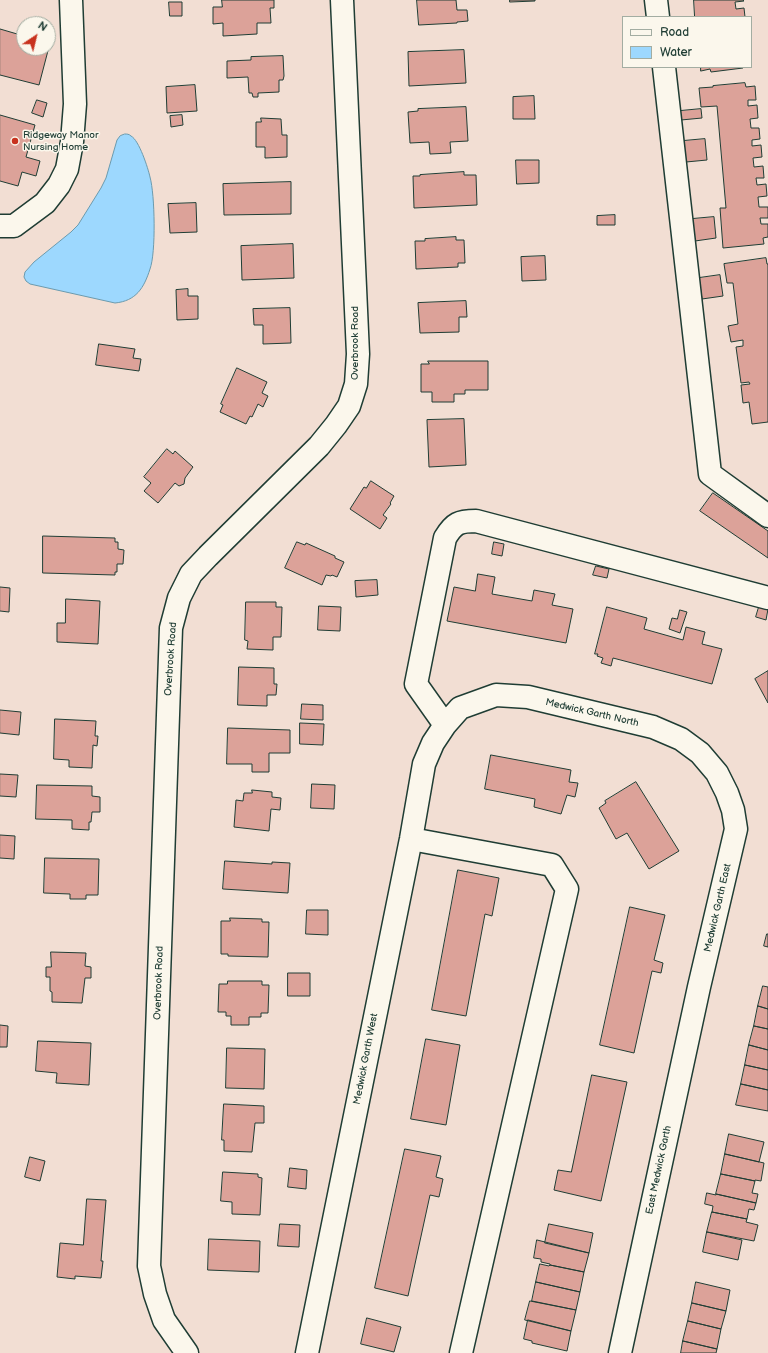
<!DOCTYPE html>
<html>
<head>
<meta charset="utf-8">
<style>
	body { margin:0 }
	#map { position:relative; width:768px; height:1353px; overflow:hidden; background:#f2ded3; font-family:"Balsamiq Sans",sans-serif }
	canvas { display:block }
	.legend { position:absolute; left:622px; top:16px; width:130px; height:52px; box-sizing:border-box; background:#fbf7ec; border:1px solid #a3ada2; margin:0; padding:5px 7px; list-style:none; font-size:12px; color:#1f3d34 }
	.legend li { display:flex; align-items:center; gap:8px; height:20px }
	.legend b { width:20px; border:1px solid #a3ada2 }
	.north { position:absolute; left:16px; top:16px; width:40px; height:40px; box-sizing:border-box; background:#fbf7ec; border:1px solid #a3ada2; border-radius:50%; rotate:35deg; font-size:11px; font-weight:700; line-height:16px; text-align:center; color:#1f3d34 }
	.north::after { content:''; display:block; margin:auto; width:14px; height:18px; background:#c8321e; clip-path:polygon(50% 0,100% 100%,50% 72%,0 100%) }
</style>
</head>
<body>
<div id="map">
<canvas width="768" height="1353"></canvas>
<ul class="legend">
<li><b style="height:5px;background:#fbf7ec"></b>Road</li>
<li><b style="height:11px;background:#9dd8fe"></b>Water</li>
</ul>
<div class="north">N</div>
</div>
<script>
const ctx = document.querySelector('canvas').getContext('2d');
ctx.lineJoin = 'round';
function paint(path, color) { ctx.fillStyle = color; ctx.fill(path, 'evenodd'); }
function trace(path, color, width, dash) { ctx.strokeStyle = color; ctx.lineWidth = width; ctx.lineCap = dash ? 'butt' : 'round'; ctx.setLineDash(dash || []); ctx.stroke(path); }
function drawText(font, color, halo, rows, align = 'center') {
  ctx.font = font + ' "Balsamiq Sans",sans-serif'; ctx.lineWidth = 3; ctx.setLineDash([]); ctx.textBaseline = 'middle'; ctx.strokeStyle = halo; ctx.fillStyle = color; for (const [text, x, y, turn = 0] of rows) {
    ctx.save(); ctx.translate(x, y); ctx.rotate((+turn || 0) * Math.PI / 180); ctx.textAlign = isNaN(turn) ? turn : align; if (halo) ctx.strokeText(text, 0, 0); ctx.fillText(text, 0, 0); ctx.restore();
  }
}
const water = new Path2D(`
	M125,134c2,0 4,0 6,2 8,4 17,32 19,41 5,18 6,76 0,92 -6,19 -14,32 -35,34l-85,-19 -4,-3 -2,-4 1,-5 9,-10 37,-30 7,-7 23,-37 5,-10 11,-38 3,-4z`);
paint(water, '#9dd8fe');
trace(water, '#6b9aad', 1);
const building = new Path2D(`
	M222,0h52v8h-4l1,15h-14v11l-34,2v-13l-10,1v-17h9z
	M417,0h39l1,10h10l1,11 -11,1v1l-38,2z
	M510,0h25v1l-25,1z
	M694,0h49l1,1 -9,1 1,7 8,-1 1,9h-50z
	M169,2h13v14h-12z
	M0,29l24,7v12h24v-6l2,1 -11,42 -39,-10z
	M464,50l2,33 -57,3 -1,-34z
	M283,56l1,20 -1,4h-4v12l-21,1v4h-5l-1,-4h-3l-1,-16 -21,1v-17l24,-1v-3z
	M701,67h42v1l-32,4 -1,-3 -9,2z
	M745,83l1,4 9,-1 1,14h-8v6l9,-1 1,13 -8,1 1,9h8l1,11 -8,1v6l9,-1 1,12 -9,1 1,9 9,-1 1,12h-8l1,7 9,-1 1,12 -9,1 1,10h9v11h-8l1,6h7v13l-5,1 1,6 -41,4 -3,-40h6l-9,-102 -16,1 -2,-19 14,-1v-1z
	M195,85l2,26 -30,2 -1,-26z
	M534,96l1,23h-22v-22z
	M37,100l10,3 -4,14 -11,-4z
	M466,107l2,34 -18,1 1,11 -21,1 -1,-12 -19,1 -2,-31 10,-1v-2z
	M701,109l1,9 -21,2 -1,-9z
	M0,115l35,10 -9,32 14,4 -4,15 -14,-4 -4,14 -18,-5z
	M182,115l1,10 -12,2 -1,-11z
	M261,118l20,1 1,16h5v22l-22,1v-11h-9v-25h5z
	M705,139l2,21 -21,2 -3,-21z
	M516,160h23v23l-22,1z
	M464,172v3h12l1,30 -63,3 -1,-32h7v-1z
	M291,182v32l-67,1 -1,-31z
	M196,203l1,29 -27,1 -2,-29z
	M615,215v10h-18v-9z
	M714,217l2,21 -21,3 -3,-22z
	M456,237v3h8l1,23h-7v4l-42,2 -1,-28h10v-2z
	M293,244l1,34 -52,2 -1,-34z
	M545,256l1,24 -24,1 -1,-24z
	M766,258l1,6h1v158l-16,2 -3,-22 -6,1 -2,-18 9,-1 -1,-2 -8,1 -5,-36 7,-1v-6l-12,2 -3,-16 10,-2 -5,-41h-6l-3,-19z
	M720,275l3,21 -21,3 -3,-21z
	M188,289v7h10v23l-21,1 -1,-30z
	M466,301l1,16h-8v15l-39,1 -2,-30z
	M290,308l1,35 -28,1v-19h-9l-1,-16z
	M99,344l36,5 -2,9 8,1 -2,12 -43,-6z
	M428,361h60v29h-23v4h-11v8h-22v-10h-11v-28h8z
	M237,368l30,14 -5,11 6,3 -5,11 -5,-3 -6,13 -2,-1 -4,8 -26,-12 3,-7 -2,-1z
	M464,419l2,46 -37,2 -2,-47z
	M167,449l6,5 2,-3 18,16 -8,11 -1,6 -5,2 -4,-3 -17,20 -14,-12 7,-8 -7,-6z
	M371,481l23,15 -4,7 1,1 -8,11 4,3 -7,11 -30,-20 14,-22 2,1z
	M713,493l55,38v27l-68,-47z
	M43,536l72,2v4h3v7l6,1 -1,14h-6v8h-2v3l-72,-2z
	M297,542l8,3 1,-2 29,13v2l9,4 -7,15 -5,-2 -1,1 -5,-1 -4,10 -37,-17z
	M494,542l10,2 -2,12 -10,-2z
	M596,566l13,3 -2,9 -14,-3z
	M478,574l17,3 -3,17 40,7 2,-11 21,4 -3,11 21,4 -7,34 -119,-22 7,-34 21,4z
	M377,580l1,15 -22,2 -1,-16z
	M0,587l10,1 -1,24 -9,-1z
	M66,599l34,2 -2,43 -41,-2v-19h8z
	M246,602h30v5h6l-1,30h-8v13l-26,-1 1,-8 -3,-1z
	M319,606l22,1 -1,24 -22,-1z
	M607,607l40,11 -3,11 39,11 3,-13 19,5 -3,12 20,5 -10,35 -99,-26 -2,8 -10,-3 2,-5 -6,-2 1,-2h-3z
	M759,607l9,2 -2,11 -10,-3z
	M680,610l7,2 -7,21 -11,-4 3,-11 5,1z
	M239,667l35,1v16h3l-1,11h-9v11l-29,-1z
	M768,671v32l-13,-24z
	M302,704l21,1v15l-22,-1z
	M0,710l21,2 -2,23 -19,-2z
	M55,719l41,2 -1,15h3l-1,10 -4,-1 -1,23 -23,-1v-7l-15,-1z
	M300,723l24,1 -1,21 -23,-1z
	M228,728l62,2v23h-21v19h-17v-8h-25z
	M491,755l80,15 -2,12 9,1 -3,14 -8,-2 -6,19 -27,-7 1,-8 -50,-10z
	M0,774l18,1 -2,22 -16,-1z
	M636,782l43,69 -30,18 -22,-36 -11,6 -17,-31 7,-5 -1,-2z
	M312,784l23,1 -1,24 -23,-1z
	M37,785l55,1v10l8,1v15h-8l-1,10h-2v8l-17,-1v-9l-36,-1z
	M252,790l20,2v5l9,1 -1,12 -9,-1 -2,22 -35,-4 2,-27 7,1 1,-8h8z
	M0,835l15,1 -1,23 -14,-1z
	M45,858l54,1 -1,36h-12v4h-16v-5l-26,-1z
	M225,861l47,3v-2l18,1 -2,30 -65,-4z
	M458,870l41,8 -7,38 -7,-2 -19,102 -34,-6z
	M630,907l35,8 -11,45 9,3 -2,10 -9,-2 -18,82 -34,-8z
	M307,910h21v25l-22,-1z
	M230,918l32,1v3h7l-1,35 -40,-1v-2h-7v-33h9z
	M767,934h1v13l-4,-1z
	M51,952l35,1 -1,13 6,1v11h-6l-3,25 -30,-1v-10l-2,-1v-14h-4v-10h5z
	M288,973h22v23h-22z
	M228,981h34v4h7l-1,28h-7v4h-12v8h-18v-9h-5v-4h-8l1,-28h8z
	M763,986l5,1v22l-10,-3z
	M758,1006l10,3v20l-14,-3z
	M0,1025l8,1 -1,21h-7z
	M754,1026l14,3v21l-19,-5z
	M426,1039l34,6 -14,80 -35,-6z
	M38,1041l53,2 -2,42 -33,-2 1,-10 -21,-2z
	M749,1045l19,5v20l-23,-5z
	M227,1048l38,1 -1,40 -38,-1z
	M745,1065l23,5v20l-27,-6z
	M592,1075l35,7 -26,119 -47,-11 4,-20 13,2z
	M741,1084l27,6v21l-32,-6z
	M224,1104l40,2v17h-9l-3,29 -28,-1v-11h-2z
	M729,1134l35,8 -5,20 -34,-8z
	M405,1149l36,7 -5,21 7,2 -4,18 -9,-2 -22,101 -33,-8z
	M725,1154l39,9 -3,18 -6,-1v1l-34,-7z
	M30,1157l15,4 -5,20 -15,-4z
	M290,1168l17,2 -1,19 -18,-2z
	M223,1172l35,2v3l4,1 -2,37 -28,-1v-12l-11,-1z
	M721,1174l34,7 -3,12 6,1 -2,9 -40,-9z
	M707,1193l9,2v-1l40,9 -2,7 -5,-1 -2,10 -35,-7 1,-6 -8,-2z
	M87,1199l19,1 -5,61h2l-2,17 -26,-2v3l-18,-2 3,-34 23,2z
	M712,1212l35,7 -1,3 12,3 -4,16 -47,-9z
	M280,1224l20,1 -1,22 -21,-1z
	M549,1224l44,9 -4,20 -44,-10z
	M707,1232l35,8 -4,20 -35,-8z
	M209,1239l51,2 -1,31 -51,-2z
	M537,1240l52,13 -5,19 -34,-7v-1l-9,-2v-3l-7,-1z
	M540,1264l9,2 1,-1 34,7 -4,20 -44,-10z
	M536,1282l44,10 -4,18 -44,-9z
	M696,1282l34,8 -4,21 -34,-8z
	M530,1301l46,9 -5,21 -46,-11z
	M692,1303l34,8 -5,18 -33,-8z
	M367,1318l34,9 -7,25 -33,-8z
	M528,1320l43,11 -4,20 -35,-8v-2l-8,-2z
	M688,1321l33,8 -4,20 -34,-8z
	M683,1341l34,8 -1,4h-35z`);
paint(building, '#dca299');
trace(building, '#1f3d34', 1);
const minor = new Path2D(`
	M656,0l2,17
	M664,67l46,407 58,42
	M0,226h14l31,-23 14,-18 8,-16 5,-27 3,-38 -4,-104
	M445,725l-29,-41 29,-146c9,-15 14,-17 31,-17l292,77
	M411,839l141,26 15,24 -106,464
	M187,1353l-23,-33 -9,-26 -6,-28 22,-638 8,-30 12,-24 17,-18 111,-110 17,-21 13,-19 7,-22 2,-30 -16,-354
	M307,1353l104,-514 13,-75 9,-21 12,-18 15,-17 36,-13 32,2 125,30 28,12 19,14 17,20 10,20 6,17 3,19 -37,158 -79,366`);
trace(minor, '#1f3d34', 25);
trace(minor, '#fbf7ec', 22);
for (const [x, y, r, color] of [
	[15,141,4,"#c8321e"]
]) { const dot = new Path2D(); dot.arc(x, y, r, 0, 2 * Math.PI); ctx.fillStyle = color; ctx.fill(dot); trace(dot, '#fbf7ec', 1.5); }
drawText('10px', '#1f3d34', '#fbf7ec', [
	["Ridgeway Manor",23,135],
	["Nursing Home",23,147]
], 'left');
drawText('10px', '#1f3d34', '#fbf7ec', [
	["Overbrook Road",355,343,-90],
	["Overbrook Road",171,659,-86],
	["Medwick Garth North",592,713,13],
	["Medwick Garth East",718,908,-77],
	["Overbrook Road",159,983,-88],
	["Medwick Garth West",366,1059,-79],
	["East Medwick Garth",659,1170,-78]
]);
</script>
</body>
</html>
